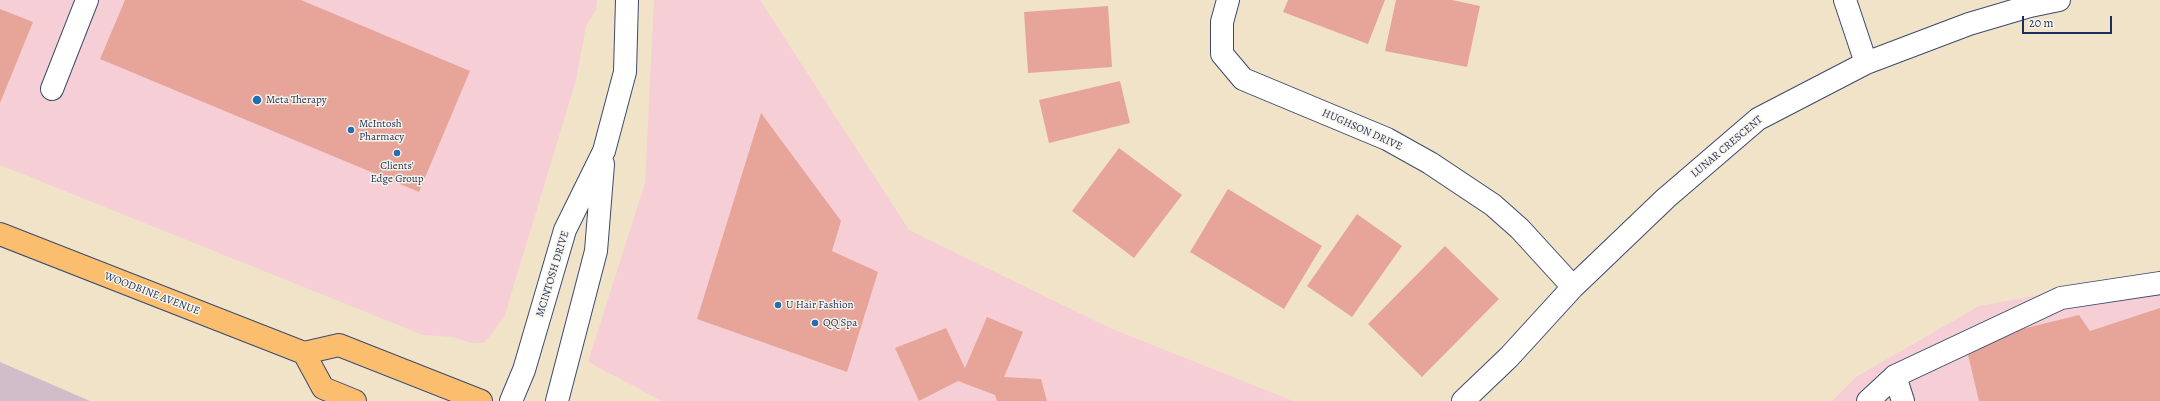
<!DOCTYPE html>
<html>
<head>
<meta charset="utf-8">
<style>
	body { margin:0 }
	#map { position:relative; width:2160px; height:401px; overflow:hidden; background:#f1e3c8; font-family:Alegreya,serif }
	canvas { display:block }
	.scale { position:absolute; left:2022px; top:16px; width:90px; height:18px; box-sizing:border-box; border:2px solid #1b2f5e; border-top:0; padding-left:5px; font-size:12px; line-height:14px; white-space:nowrap; color:#1b2f5e; -webkit-text-stroke:3px #f7f3e8; paint-order:stroke }
</style>
</head>
<body>
<div id="map">
<canvas width="2160" height="401"></canvas>
<div class="scale">20 m</div>
</div>
<script>
const ctx = document.querySelector('canvas').getContext('2d');
ctx.lineJoin = 'round';
function paint(path, color) { ctx.fillStyle = color; ctx.fill(path, 'evenodd'); }
function trace(path, color, width, dash) { ctx.strokeStyle = color; ctx.lineWidth = width; ctx.lineCap = dash ? 'butt' : 'round'; ctx.setLineDash(dash || []); ctx.stroke(path); }
function drawText(font, color, halo, rows, align = 'center') {
  ctx.font = font + ' Alegreya,serif'; ctx.lineWidth = 3; ctx.setLineDash([]); ctx.textBaseline = 'middle'; ctx.strokeStyle = halo; ctx.fillStyle = color; for (const [text, x, y, turn = 0] of rows) {
    ctx.save(); ctx.translate(x, y); ctx.rotate((+turn || 0) * Math.PI / 180); ctx.textAlign = isNaN(turn) ? turn : align; if (halo) ctx.strokeText(text, 0, 0); ctx.fillText(text, 0, 0); ctx.restore();
  }
}
paint(new Path2D(`
	M0,0h597l-1,10 -10,16 -10,54 -72,238 -20,25h-13l-19,-6 -29,-2 -423,-170z
	M654,0h106l149,230 201,98 183,73h-631l-74,-39 57,-179z
	M2160,273v128h-328l24,-24 123,-71z`), '#f6cfd6');
paint(new Path2D(`
	M0,362l90,39h-90z`), '#d1bdc9');
paint(new Path2D(`
	M125,0h176l169,71 -51,121 -319,-133z
	M1288,0h97l-17,44 -85,-32z
	M1396,0h56l28,6 -13,61 -82,-16z
	M1108,6l4,61 -84,6 -4,-61z
	M0,9l33,13 -33,81z
	M1120,81l10,42 -81,20 -10,-43z
	M761,113l80,108 -9,30 46,21 -31,100 -150,-53z
	M1119,148l63,47 -48,63 -62,-47z
	M1228,189l94,57 -38,63 -94,-57z
	M1357,214l45,32 -50,71 -45,-31z
	M1445,246l54,53 -77,78 -54,-53z
	M2160,308v93h-181l-11,-46 42,-23 69,-17 11,16z
	M987,317l36,15 -19,45 37,2 6,22h-50l-2,-6 -37,-14 -39,20 -24,-53 51,-20 19,40z`), '#e7a59a');
const minor = new Path2D(`
	M1228,0l-6,22v32l21,25 144,60 43,24 63,42 27,24 53,58
	M1845,0l21,63
	M52,89l35,-89
	M1895,376l8,25
	M511,401l13,-31 41,-140 39,-79 21,-79 2,-72
	M557,401l39,-150 7,-87
	M1463,401l46,-44 64,-70 93,-89 92,-79 108,-56 103,-39 61,-18 29,-6
	M1868,401l27,-25 166,-78 99,-15`);
const major = new Path2D(`
	M0,234l304,119 35,-8 142,56
	M304,353l19,35 32,13`);
trace(minor, '#3b4a6e', 24);
trace(major, '#3b4a6e', 24);
trace(minor, '#fff', 22);
trace(major, '#fbbd6e', 22);
for (const [x, y, r, color] of [
	[257,100,5,"#1f6fb2"],
	[351,130,4,"#1f6fb2"],
	[397,153,4,"#1f6fb2"],
	[778,305,4,"#1f6fb2"],
	[815,323,4,"#1f6fb2"]
]) { const dot = new Path2D(); dot.arc(x, y, r, 0, 2 * Math.PI); ctx.fillStyle = color; ctx.fill(dot); trace(dot, '#f7f3e8', 1.5); }
drawText('11px', '#1b2f5e', '#f7f3e8', [
	["Meta Therapy",266,100],
	["McIntosh",359,124],
	["Pharmacy",359,137],
	["Clients’",397,166,"center"],
	["Edge Group",397,179,"center"],
	["U Hair Fashion",786,305],
	["QQ Spa",823,323]
], 'left');
drawText('11px', '#1b2f5e', '#f7f3e8', [
	["HUGHSON DRIVE",1362,130,24],
	["LUNAR CRESCENT",1727,147,-40],
	["MCINTOSH DRIVE",553,274,-73],
	["WOODBINE AVENUE",152,294,21]
]);
</script>
</body>
</html>
